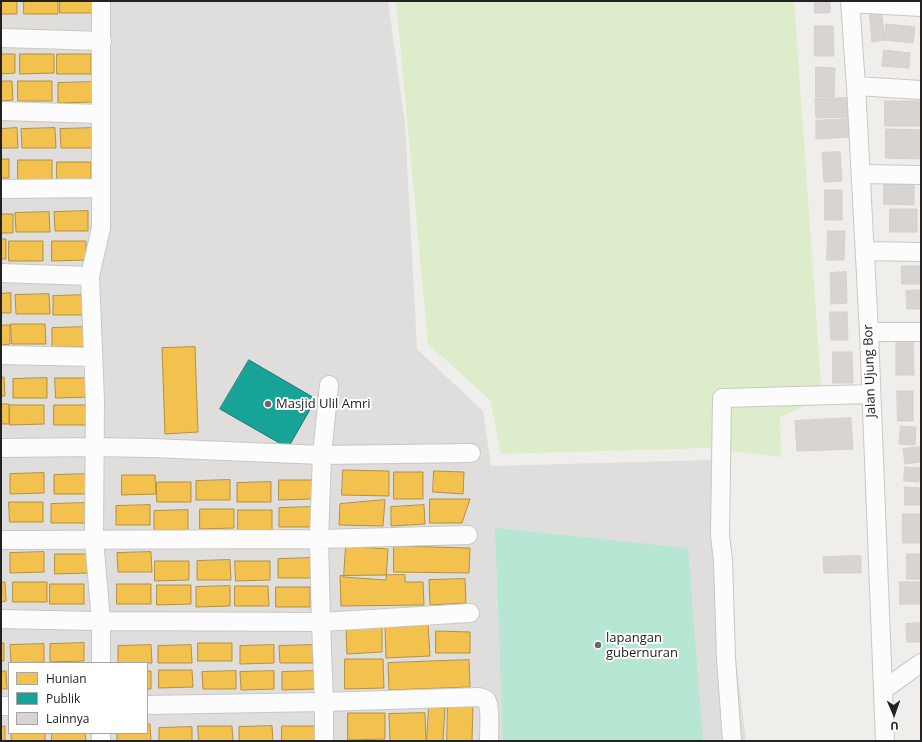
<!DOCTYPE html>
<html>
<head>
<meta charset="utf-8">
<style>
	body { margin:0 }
	#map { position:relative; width:922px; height:742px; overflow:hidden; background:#f0eeeb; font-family:"Open Sans",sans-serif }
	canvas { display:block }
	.frame { position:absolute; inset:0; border:2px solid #222; pointer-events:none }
	.legend { position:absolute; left:8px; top:662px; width:140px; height:72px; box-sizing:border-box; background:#fff; border:1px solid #a7a7a7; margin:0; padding:5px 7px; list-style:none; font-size:12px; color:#222 }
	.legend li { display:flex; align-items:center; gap:8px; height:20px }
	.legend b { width:20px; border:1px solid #a7a7a7 }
	.north { position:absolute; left:874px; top:694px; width:40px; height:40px; -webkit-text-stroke:3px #fff; paint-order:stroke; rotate:178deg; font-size:11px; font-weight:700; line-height:16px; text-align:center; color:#222 }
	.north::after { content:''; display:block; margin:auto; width:14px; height:18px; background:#222; clip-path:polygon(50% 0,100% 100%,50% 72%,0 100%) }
</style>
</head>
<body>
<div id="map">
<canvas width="922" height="742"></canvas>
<div class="frame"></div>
<ul class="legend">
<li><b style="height:11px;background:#f2c14e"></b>Hunian</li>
<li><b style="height:11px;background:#17a398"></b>Publik</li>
<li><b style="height:11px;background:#d7d4d2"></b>Lainnya</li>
</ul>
<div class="north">U</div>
</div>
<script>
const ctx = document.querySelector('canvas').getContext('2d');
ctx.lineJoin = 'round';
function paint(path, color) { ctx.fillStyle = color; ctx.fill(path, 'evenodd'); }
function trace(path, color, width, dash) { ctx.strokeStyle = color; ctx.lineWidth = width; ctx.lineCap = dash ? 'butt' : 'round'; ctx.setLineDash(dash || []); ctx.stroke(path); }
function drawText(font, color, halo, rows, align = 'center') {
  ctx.font = font + ' "Open Sans",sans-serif'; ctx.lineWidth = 4; ctx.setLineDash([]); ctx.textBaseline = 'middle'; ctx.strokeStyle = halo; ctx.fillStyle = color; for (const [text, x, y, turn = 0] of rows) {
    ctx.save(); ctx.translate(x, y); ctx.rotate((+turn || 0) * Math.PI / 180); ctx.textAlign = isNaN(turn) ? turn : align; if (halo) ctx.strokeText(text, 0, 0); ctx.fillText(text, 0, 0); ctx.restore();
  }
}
paint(new Path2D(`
	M1,1h387l17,122 12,226 66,62 8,55 220,-6 35,281h-745zM9,663h138v70h-138z`), '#dfdedc');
paint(new Path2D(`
	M396,1h398l28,397 -42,19 1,40 -74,-9 -206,6 -11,-54 -62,-56z`), '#ddeccb');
paint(new Path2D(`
	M495,528l193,20 15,193h-200z`), '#b7e6d2');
const homes = new Path2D(`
	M1,1h16v13h-16z
	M24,1h34v13h-34z
	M60,1h34v12h-34z
	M1,54h14v19l-14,1z
	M20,54h34v19l-34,1z
	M57,54h34v20h-34z
	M1,81h11l1,19 -12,1z
	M18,81h34v20h-34z
	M92,82v20l-34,1v-20z
	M17,128l1,20h-17v-19z
	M55,128l1,20h-34l-1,-19z
	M94,128l1,20h-34l-1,-19z
	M1,159h8v19h-8z
	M18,160h34v20h-34z
	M57,162h34v19l-34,1z
	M88,211v20h-33l-1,-19z
	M49,212l1,20h-34l-1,-19z
	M1,214h12v19h-12z
	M1,239h5v20h-5z
	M9,241h34v20h-34z
	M52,241h34v19l-34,1z
	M11,293v20h-10v-19z
	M49,294l1,20h-34l-1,-19z
	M87,295v20h-34v-19z
	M11,324h34l1,20h-34z
	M1,325h9v19l-9,1z
	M86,327v20h-34v-19z
	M195,347l3,85 -33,2 -3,-86z
	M1,377h3l1,19h-4z
	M47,378v20h-34v-19z
	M55,378h34l1,19 -34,1z
	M1,404h8v20h-8z
	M10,405h34v19l-34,1z
	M54,405h34v20h-34z
	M343,470l46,1v25l-47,-1z
	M434,471l30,1 -1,22 -30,-2z
	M394,472h29v27h-29z
	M44,473v20l-34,1v-20z
	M88,474v20h-34v-19z
	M122,475h33l1,19 -34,1z
	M230,480v20h-34v-19z
	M279,480h34v19l-34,1z
	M157,482h34v20h-34z
	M271,482v20h-34v-19z
	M430,499h40l-8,24h-32z
	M385,500l-2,26 -44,-1 1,-21z
	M9,502h34v20h-33z
	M85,503v20h-34v-19z
	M150,505v20h-34v-19z
	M424,505l1,19 -34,2v-19z
	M313,507v20h-34v-19z
	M200,509h34v19l-34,1z
	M188,510v20h-34v-19z
	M238,510h34v20h-34z
	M346,546l42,3 -2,31 -42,-3z
	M394,546l76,2 -1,25 -75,-1z
	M44,552v20l-34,1v-20z
	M151,552l1,20h-34l-1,-19z
	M55,554h34v19l-34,1z
	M312,558v20h-34v-19z
	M230,560l1,20h-34v-19z
	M155,561h34v19l-34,1z
	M235,561h35v19l-34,1z
	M405,575v7h18l1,23 -83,1 -1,-30z
	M465,579l1,24 -36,2 -1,-25z
	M1,582h4l1,19 -5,1z
	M13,582h34v20h-34z
	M50,584h34v20h-34z
	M117,584h34v20h-34z
	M157,585h34v19l-34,1z
	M230,586v20l-34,1v-20z
	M235,586h33l1,20h-34z
	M276,587h34v20h-34z
	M428,624l2,32 -44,2 -1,-32z
	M382,628v24l-35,2 -1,-25z
	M436,631l34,1v21h-34z
	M1,643h3v18h-3z
	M84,643v18l-34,1v-18z
	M198,643h34v18h-34z
	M44,644v18l-33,1 -1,-18z
	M151,645l1,18h-34v-17z
	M191,645l1,18h-34v-17z
	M274,645v18l-34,1v-18z
	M313,645v18h-33l-1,-17z
	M345,659h38l1,29 -39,1z
	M469,660l1,27 -81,3 -1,-27z
	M159,670h33l1,17 -34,1z
	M1,671h5l1,18h-6z
	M147,671h4v18h-4z
	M236,671v18h-33l-1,-17z
	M274,671v18l-33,1 -1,-18z
	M316,671v18l-34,1v-18z
	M448,704l25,1 -1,36h-25z
	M429,707l16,1 -2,33h-16z
	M348,713h37v26l-37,1z
	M425,713l1,28h-36l-1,-27z
	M147,724h3l1,17h-34v-8h30z
	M1,726h4v15h-4z
	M198,726h34l1,15h-34z
	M272,726l1,15h-34v-14z
	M282,726h34v15h-34z
	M192,727v14h-33v-13z
	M11,733h34v8h-33z
	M52,733h33l1,8h-34z`);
paint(homes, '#f2c14e');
trace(homes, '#b49141', 1);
const public = new Path2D(`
	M249,360l67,39 -28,49 -68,-39z`);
paint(public, '#17a398');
trace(public, '#1a7c75', 1);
const building = new Path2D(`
	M815,1h15v12h-15z
	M881,8l4,32 -13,2 -3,-32z
	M886,24l29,3 -2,16 -28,-3z
	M815,26h18l1,30h-19z
	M884,50l26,3 -1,15 -27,-2z
	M816,67l19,1 -1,29h-18z
	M847,98l1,19 -32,1 -1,-19z
	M885,101h35v25h-35z
	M848,119l1,18 -33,2v-18z
	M886,129l35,1v29l-35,-1z
	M840,152l2,29 -18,1 -2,-29z
	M884,183l30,1v21l-30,-1z
	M825,190h17v30h-17z
	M890,209h27v23h-27z
	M828,231h17l-1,29h-17z
	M902,266h19v18h-19z
	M846,272l1,31 -16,1 -1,-31z
	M921,290v19h-14l-1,-18z
	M830,312h17l1,28h-17z
	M913,341l1,34h-18v-33z
	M833,352h19l1,31h-20z
	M897,391h16v30h-15z
	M851,418l2,31 -56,2 -2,-30z
	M901,426l15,1 -1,18 -16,-1z
	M921,447v15l-16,2 -2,-15z
	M905,467l15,1 -1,14 -15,-1z
	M905,487l16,1v17h-16z
	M903,514h18v29h-18z
	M907,554h14v25h-14z
	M861,556v17h-37l-1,-16z
	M900,582h21v22h-21z
	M921,623v19h-14l-1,-18z`);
paint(building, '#d7d4d2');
trace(building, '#d3d0cc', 1);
const street = new Path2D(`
	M850,1l6,85 13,246 16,409
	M850,3l71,4
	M1,38l101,3
	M856,86l65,4
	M1,111l100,3
	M861,174l60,1
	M1,189l100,-1
	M865,251l56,1
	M1,273l89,3 11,-48v-227
	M90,276l5,125 -1,138 7,82v42
	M869,332h52
	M1,355l92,2
	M329,385l-7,70 149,-2
	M1,448l93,-1 58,1 170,7 -3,84 2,83 149,-9
	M1,540l318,-1 149,-4
	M1,619l93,2
	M101,621l220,1 3,80 155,-5c3,1 6,1 8,4 4,9 2,30 2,40
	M883,690l38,-27
	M147,705l177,-3v39
	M1,706h8
	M101,733v8
	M732,741l-6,-83 -3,-97 -3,-26 2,-137 149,-4`);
trace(street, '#c9c8c7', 20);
trace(street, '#fdfcfc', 18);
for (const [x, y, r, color] of [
	[268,404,4,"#6a6968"],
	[598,645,4,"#6a6968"]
]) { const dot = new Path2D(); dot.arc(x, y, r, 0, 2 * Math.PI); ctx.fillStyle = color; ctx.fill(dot); trace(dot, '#fff', 1.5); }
drawText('13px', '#222', '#fff', [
	["Jalan Ujung Bor",870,371,-92]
]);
drawText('13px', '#222', '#fff', [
	["Masjid Ulil Amri",276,404],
	["lapangan",606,638],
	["gubernuran",606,653]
], 'left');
</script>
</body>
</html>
